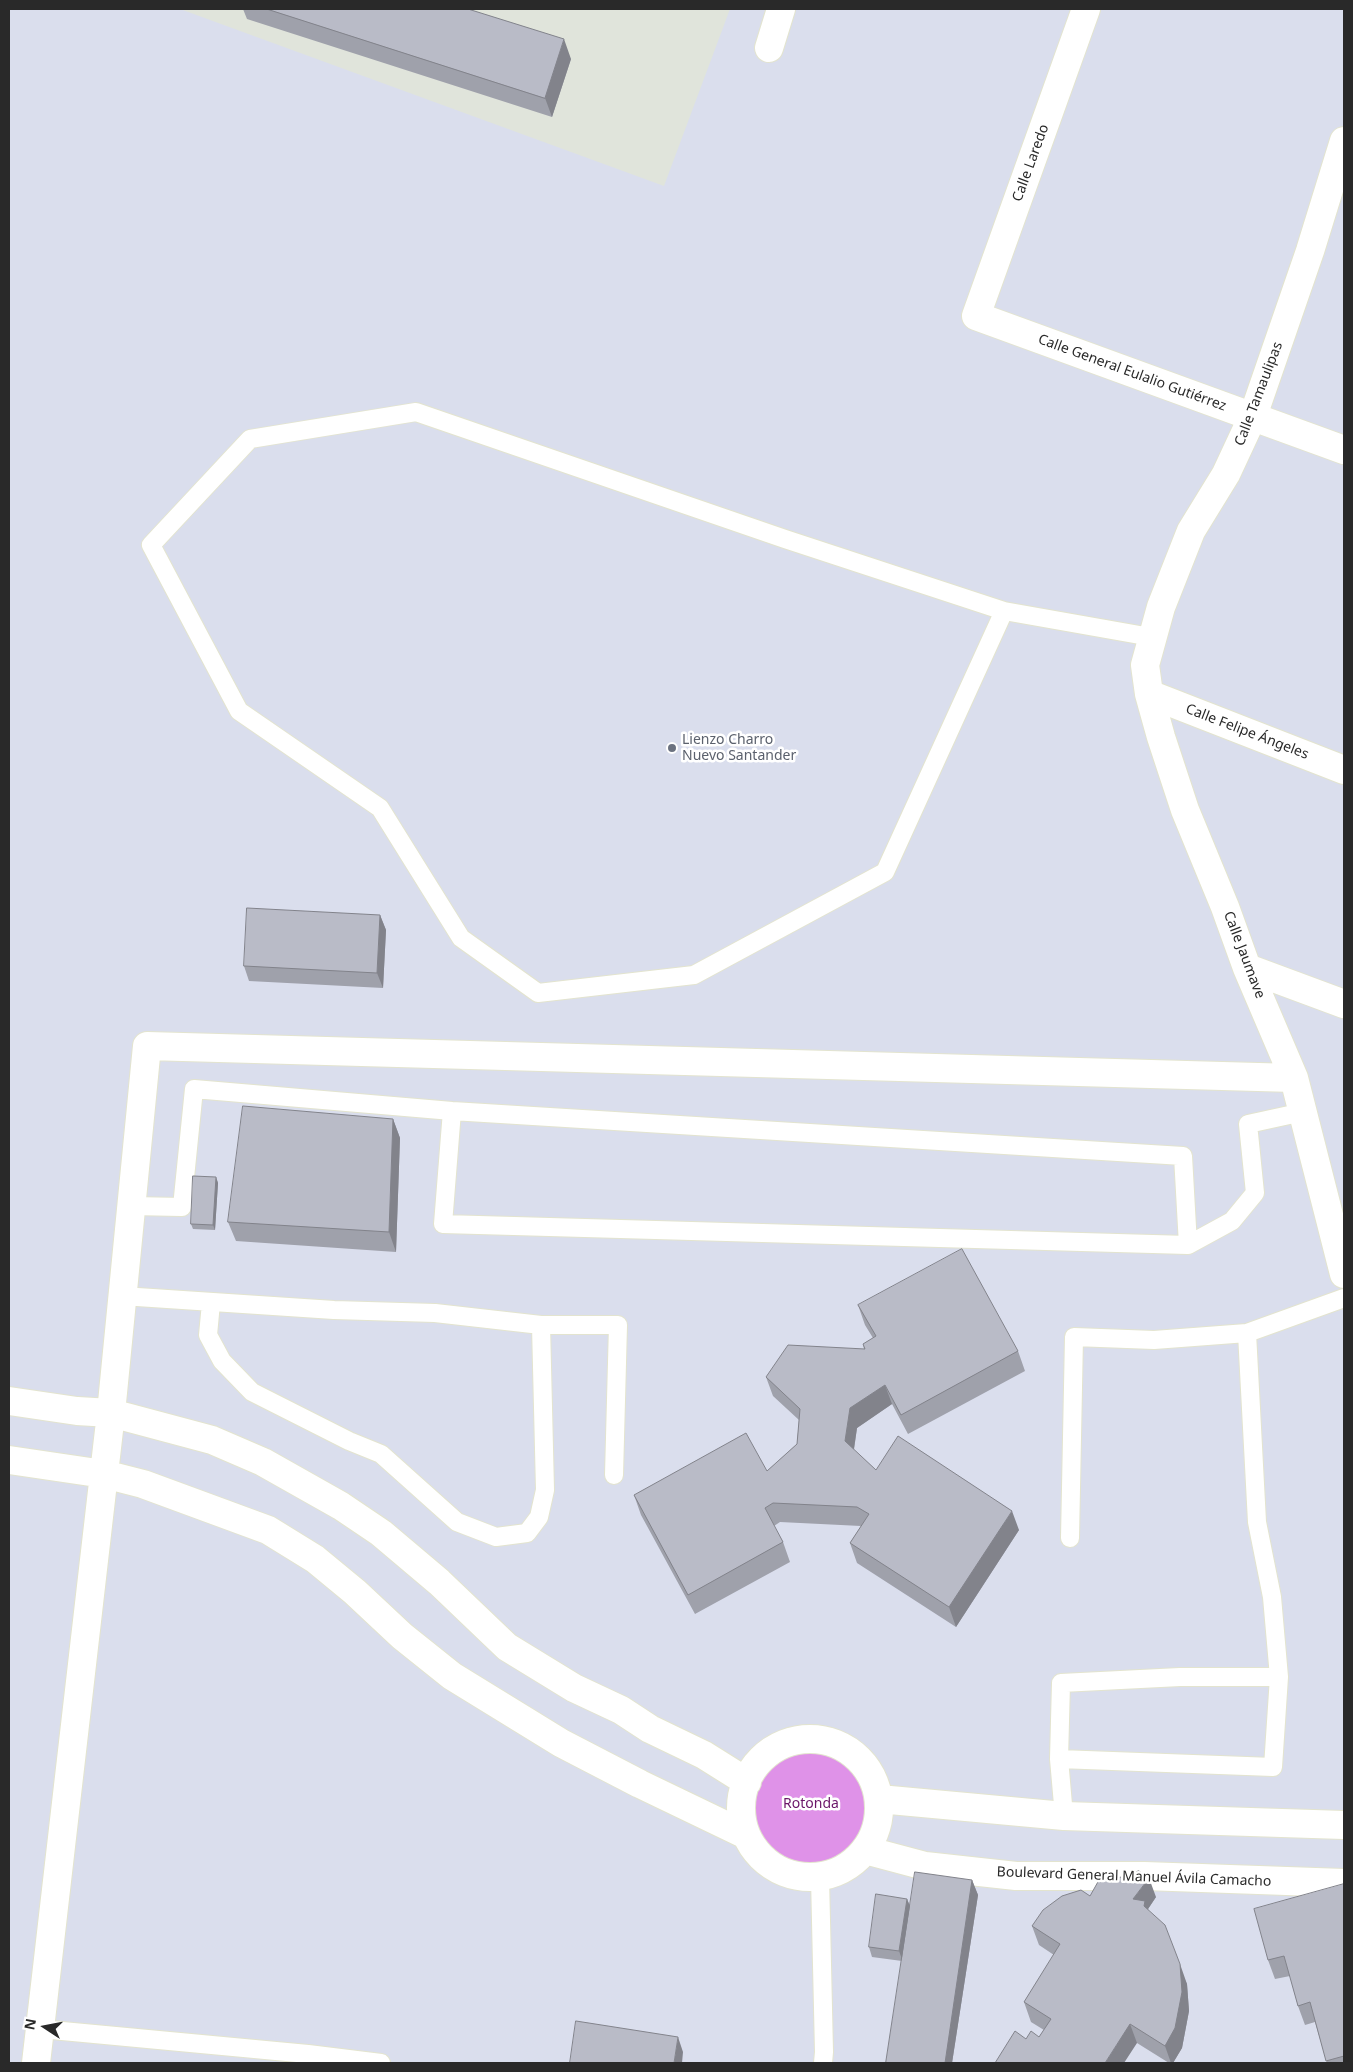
<!DOCTYPE html>
<html>
<head>
<meta charset="utf-8">
<style>
	body { margin:0 }
	#map { position:relative; width:1353px; height:2072px; overflow:hidden; background:#dadeed; font-family:"Noto Sans",sans-serif }
	canvas { display:block }
	.frame { position:absolute; inset:0; border:10px solid #292929; pointer-events:none }
	.north { position:absolute; left:20px; top:2002px; width:50px; height:50px; -webkit-text-stroke:4px #fff; paint-order:stroke; rotate:281deg; font-size:14px; font-weight:700; line-height:20px; text-align:center; color:#292929 }
	.north::after { content:''; display:block; margin:auto; width:18px; height:22px; background:#292929; clip-path:polygon(50% 0,100% 100%,50% 72%,0 100%) }
</style>
</head>
<body>
<div id="map">
<canvas width="1353" height="2072"></canvas>
<div class="frame"></div>
<div class="north">N</div>
</div>
<script>
const ctx = document.querySelector('canvas').getContext('2d');
ctx.lineJoin = 'round';
function paint(path, color) { ctx.fillStyle = color; ctx.fill(path, 'evenodd'); }
function trace(path, color, width, dash) { ctx.strokeStyle = color; ctx.lineWidth = width; ctx.lineCap = dash ? 'butt' : 'round'; ctx.setLineDash(dash || []); ctx.stroke(path); }
function drawText(font, color, halo, rows, align = 'center') {
  ctx.font = font + ' "Noto Sans",sans-serif'; ctx.lineWidth = 5; ctx.setLineDash([]); ctx.textBaseline = 'middle'; ctx.strokeStyle = halo; ctx.fillStyle = color; for (const [text, x, y, turn = 0] of rows) {
    ctx.save(); ctx.translate(x, y); ctx.rotate((+turn || 0) * Math.PI / 180); ctx.textAlign = isNaN(turn) ? turn : align; if (halo) ctx.strokeText(text, 0, 0); ctx.fillText(text, 0, 0); ctx.restore();
  }
}
paint(new Path2D(`
	M180,9h550l-66,177z`), '#e0e4db');
paint(new Path2D(`
	M752 1804a59 59 0 1 1 118 0a59 59 0 1 1-118 0Z`), '#df92e8');
const service = new Path2D(`
	M1004,611l-119,261 -191,103 -156,18 -77,-55 -81,-130 -141,-97 -88,-166 99,-106 166,-27 369,127 219,72 147,26
	M452,1111l-9,113 745,21 44,-24 23,-28 -7,-69 55,-12
	M131,1206l51,1 12,-118 258,22 731,45 5,89
	M122,1296l212,14 101,3 106,12h77l-4,150
	M211,1303l-3,32 14,26 30,31 97,49 32,13 76,68 39,15 31,-4 12,-16 6,-27 -4,-165
	M1070,1538l4,-201 80,3 93,-7 97,-35
	M1059,1759l214,8 6,-90 -7,-80 -15,-75 -10,-189
	M1064,1816l-5,-57 2,-76 119,-6h99
	M820,1877l4,175 -1,11
	M41,2029l267,25
	M307,2063l1,-9 73,9`);
const minor = new Path2D(`
	M1086,9l-110,307 368,134
	M769,48l12,-39
	M1344,141l-34,110 -57,165 -27,58 -35,57 -30,76 -16,58 4,29 12,43 24,73 40,97 22,61 47,110 50,196
	M1149,694l195,76
	M1247,968l97,36
	M9,1401l68,10 34,2 101,27 51,22 78,44 40,27 58,49 68,65 67,41 47,22 29,19 54,26 43,27
	M9,1460l95,14 39,10 125,46 47,29 40,33 47,44 50,40 109,67 79,41 106,51
	M741 1808a69 69 0 1 1 138 0a69 69 0 1 1-138 0Z
	M879,1799l185,17 280,9
	M865,1850l60,16 91,10h128l200,7
	M36,2063l75,-650 36,-367 1147,32`);
trace(service, '#e3e4cf', 20);
trace(minor, '#e3e4cf', 30);
trace(service, '#fff', 18);
trace(minor, '#fff', 28);
paint(new Path2D(`
	M243,9h225l103,50 -19,58 -305,-98z
	M380,915l6,15 -3,58 -134,-7 -5,-15z
	M393,1119l7,19 -4,114 -160,-11 -8,-19z
	M216,1177l2,6 -3,47 -22,-1 -2,-5z
	M858,1305l160,46 7,20 -117,63 -16,-30 -35,24 -3,22 22,20 143,60 -63,97 -99,-64 -7,-20 11,-17 -81,-4 -6,4 9,16 7,20 -95,52 -54,-99 -7,-20 133,-24 30,-27 2,-24 -26,-24 -7,-19 98,-28 -1,-5 10,-6 -8,-13z
	M972,1880l6,15 -26,168h-66l16,-102 -30,-4 -3,-10 38,-48 3,7z
	M1344,1884v179h-17l-12,-41 -10,3 -7,-19 -8,-30 -15,3 -7,-19z
	M1090,1896l66,1 -8,12v1l39,74 2,27 -7,37 -9,15h-4l-32,-20 -111,-4 13,-2 5,-7 -13,-8 -7,-20 30,-47 -15,-10 -7,-19z`), '#9fa1ab');
paint(new Path2D(`
	M564,39l7,20 -19,58 -7,-19z
	M380,915l6,15 -3,58 -6,-15z
	M393,1119l7,19 -4,114 -7,-20z
	M216,1177l2,6 -3,47 -2,-5z
	M885,1385l7,19 -35,24 -5,33 -7,-20 5,-33z
	M1012,1511l7,19 -63,97 -7,-20z
	M1149,1878l7,19 -8,12 4,12 -19,-22z
	M972,1880l6,15 -26,168h-7z
	M907,1899l4,10 -8,53 -4,-11z
	M1180,1964l7,20 2,27 -7,37 -9,15h-2l-6,-17z
	M1130,2024l7,19 -13,20h-19z
	M678,2037l5,15 -1,11h-8z`), '#82838b');
const building = new Path2D(`
	M267,9h201l96,30 -19,59z
	M247,908l133,7 -3,58 -133,-7z
	M243,1106l150,13 -4,113 -161,-10z
	M193,1176l23,1 -3,48 -22,-1z
	M962,1249l56,102 -117,64 -16,-30 -35,23 -5,33 31,29 22,-34 114,75 -63,96 -99,-64 19,-29 -12,-7 -84,-4 -8,5 18,34 -95,53 -54,-100 112,-62 21,38 30,-27 3,-35 -34,-32 22,-32 77,4 -2,-5 13,-8 -18,-31z
	M1139,1871l10,7 -16,21 12,2 -1,5 21,19 15,39 2,28 -7,36 -10,18 -35,-22 -25,39h-110l20,-32 11,8 5,-8 8,6 12,-18 -27,-17 36,-58 -28,-18 11,-16 19,-14 19,-6 9,6 9,-16 23,-3z
	M915,1872l57,8 -27,183h-59z
	M1344,1884v172l-18,5 -16,-59 -12,4 -14,-50 -16,4 -14,-51z
	M876,1894l31,5 -8,52 -30,-4z
	M576,2021l102,16 -4,26h-104z`);
paint(building, '#b9bbc7');
trace(building, '#82838b', 1);
for (const [x, y, r, color] of [
	[672,748,5,"#6b7280"]
]) { const dot = new Path2D(); dot.arc(x, y, r, 0, 2 * Math.PI); ctx.fillStyle = color; ctx.fill(dot); trace(dot, '#fff', 2); }
drawText('14px', '#292929', '#fff', [
	["Calle Laredo",1031,163,-70],
	["Calle General Eulalio Gutiérrez",1132,373,20],
	["Calle Tamaulipas",1259,394,-69],
	["Calle Felipe Ángeles",1247,732,21],
	["Calle Jaumave",1244,955,69],
	["Boulevard General Manuel Ávila Camacho",1134,1877,2]
]);
drawText('14px', '#5b616d', '#fff', [
	["Lienzo Charro",682,740],
	["Nuevo Santander",682,756]
], 'left');
drawText('14px', '#6b1568', '#fff', [
	["Rotonda",811,1804]
]);
</script>
</body>
</html>
